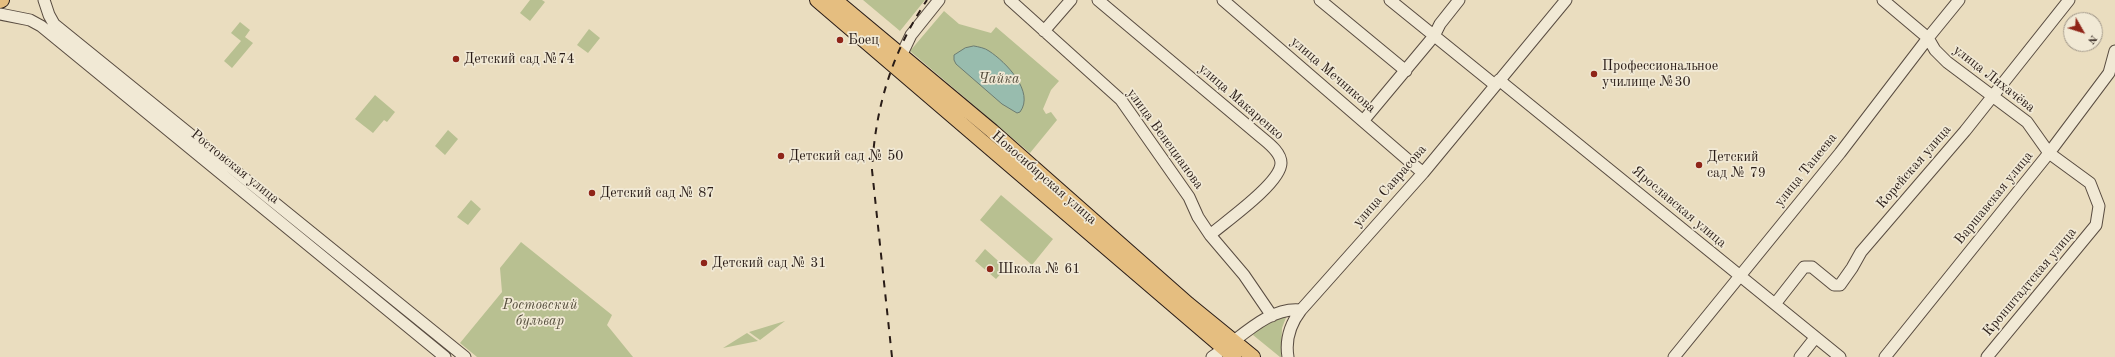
<!DOCTYPE html>
<html>
<head>
<meta charset="utf-8">
<style>
	body { margin:0 }
	#map { position:relative; width:2115px; height:357px; overflow:hidden; background:#eaddbf; font-family:"Old Standard TT",serif }
	canvas { display:block }
	.north { position:absolute; left:2063px; top:12px; width:40px; height:40px; box-sizing:border-box; background:#f1e9d5; border:1px solid #a19789; border-radius:50%; rotate:129deg; font-size:11px; font-weight:700; line-height:16px; text-align:center; color:#291c17 }
	.north::after { content:''; display:block; margin:auto; width:14px; height:18px; background:#8f2418; clip-path:polygon(50% 0,100% 100%,50% 72%,0 100%) }
</style>
</head>
<body>
<div id="map">
<canvas width="2115" height="357"></canvas>
<div class="north">N</div>
</div>
<script>
const ctx = document.querySelector('canvas').getContext('2d');
ctx.lineJoin = 'round';
function paint(path, color) { ctx.fillStyle = color; ctx.fill(path, 'evenodd'); }
function trace(path, color, width, dash) { ctx.strokeStyle = color; ctx.lineWidth = width; ctx.lineCap = dash ? 'butt' : 'round'; ctx.setLineDash(dash || []); ctx.stroke(path); }
function drawText(font, color, halo, rows, align = 'center') {
  ctx.font = font + ' "Old Standard TT",serif'; ctx.lineWidth = 3.5; ctx.setLineDash([]); ctx.textBaseline = 'middle'; ctx.strokeStyle = halo; ctx.fillStyle = color; for (const [text, x, y, turn = 0] of rows) {
    ctx.save(); ctx.translate(x, y); ctx.rotate((+turn || 0) * Math.PI / 180); ctx.textAlign = isNaN(turn) ? turn : align; if (halo) ctx.strokeText(text, 0, 0); ctx.fillText(text, 0, 0); ctx.restore();
  }
}
paint(new Path2D(`
	M530,0h12l3,2 -15,19 -10,-8z
	M863,0h62l-25,31z
	M944,11l15,13 32,9 5,-6 63,54 -8,9 -8,19 3,5 5,-2 6,8 -27,33 -120,-102z
	M240,22l10,8 -5,7 8,6 -21,25 -8,-7 17,-20 -10,-8z
	M589,29l11,9 -12,15 -11,-8z
	M375,95l20,17 -8,10 -3,-2 -11,13 -18,-14z
	M448,130l10,9 -13,16 -10,-9z
	M1001,195l52,44 -21,26 -52,-45z
	M471,200l10,9 -13,16 -11,-8z
	M521,242l91,73 -5,10 26,32h-156l-17,-14 42,-51 -2,-24z
	M985,249l21,19 -10,11 -21,-18z
	M1287,315l-5,13 -1,29h-1l-27,-22 3,-5z
	M785,321l-25,19 -11,-8z
	M747,333l11,8 -35,7z`), '#b8c091');
const water = new Path2D(`
	M974,46c5,1 11,2 15,5 17,11 46,41 31,61l-3,1 -15,-9 -46,-40 -2,-4v-5l11,-7z`);
paint(water, '#98bcae');
trace(water, '#6c7c72', 1);
const minor = new Path2D(`
	M44,0l5,15 5,9 411,333
	M1010,0l111,100 68,97 9,20 12,18 34,40 28,41
	M1098,0l163,137c7,6 20,15 20,26 0,20 -56,59 -71,72
	M1223,0l200,173
	M1320,0l86,71
	M1390,0l105,85
	M1883,0l45,38 7,12 12,12 80,60 22,31 41,30 9,23 -3,19 -109,132
	M0,14l30,6 11,6 404,331
	M1044,31l27,-31
	M901,56l10,-21 28,-35
	M1499,80l341,277
	M1363,121l71,-85 6,-12 19,-24
	M1775,304l29,-37h8l22,18h6l12,-17 9,-16 104,-121 104,-131
	M1212,357c27,-17 56,-51 89,-47l122,-137 143,-173
	M1288,357c-3,-18 3,-34 13,-47
	M1674,357l166,-204 88,-115 31,-38
	M1800,357l15,-19
	M1885,357l164,-204 60,-80 6,-22`);
const major = new Path2D(`
	M817,0l417,357
	M835,0l157,131 196,173 65,53
	M0,1l2,-1`);
trace(minor, '#594c41', 13);
trace(major, '#291c17', 16);
trace(minor, '#f1e9d5', 11);
trace(major, '#e5be80', 14);
trace(new Path2D(`
	M892,357l-20,-187c3,-62 20,-118 55,-170`), '#291c17', 2, [7, 7]);
for (const [x, y, r, color] of [
	[840,40,4,"#8f2418"],
	[456,59,4,"#8f2418"],
	[1594,74,4,"#8f2418"],
	[781,156,4,"#8f2418"],
	[1699,165,4,"#8f2418"],
	[592,193,4,"#8f2418"],
	[704,263,4,"#8f2418"],
	[990,269,4,"#8f2418"]
]) { const dot = new Path2D(); dot.arc(x, y, r, 0, 2 * Math.PI); ctx.fillStyle = color; ctx.fill(dot); trace(dot, '#f1e9d5', 1.5); }
drawText('14px', '#291c17', '#f1e9d5', [
	["Боец",848,40],
	["Детский сад №74",464,59],
	["Профессиональное",1602,66],
	["училище №30",1602,82],
	["Детский сад № 50",789,156],
	["Детский",1707,157],
	["сад № 79",1707,173],
	["Детский сад № 87",600,193],
	["Детский сад № 31",712,263],
	["Школа № 61",998,269]
], 'left');
drawText('14px', '#291c17', '#f1e9d5', [
	["улица Мечникова",1333,75,41],
	["улица Лихачёва",1994,79,38],
	["улица Макаренко",1241,102,41],
	["улица Венецианова",1165,139,54],
	["Ростовская улица",235,167,39],
	["Корейская улица",1914,167,-49],
	["улица Танеева",1806,170,-51],
	["Новосибирская улица",1044,178,41],
	["улица Саврасова",1390,186,-49],
	["Варшавская улица",1994,198,-51],
	["Ярославская улица",1679,207,40],
	["Кронштадтская улица",2030,282,-50]
]);
drawText('italic 14px', '#544d3c', '#f1e9d5', [
	["Чайка",999,79],
	["Ростовский",540,305],
	["бульвар",540,321]
]);
</script>
</body>
</html>
